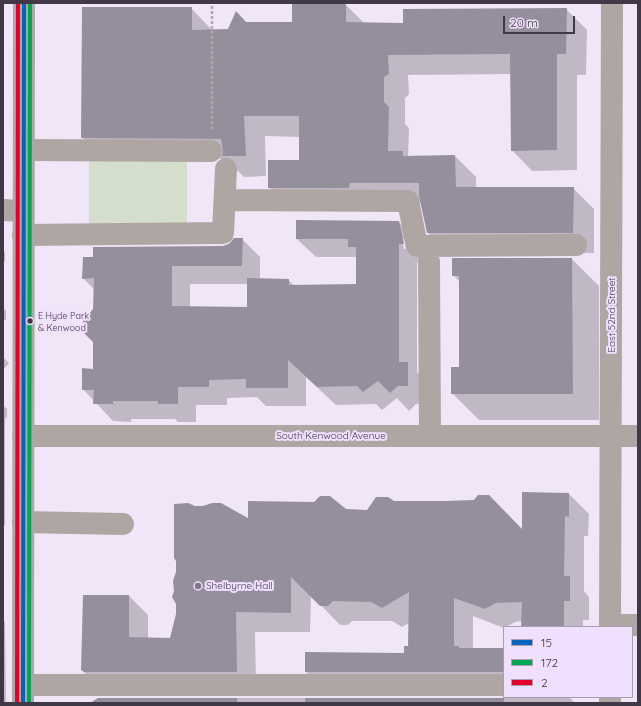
<!DOCTYPE html>
<html>
<head>
<meta charset="utf-8">
<style>
	body { margin:0 }
	#map { position:relative; width:641px; height:706px; overflow:hidden; background:#f0e6f7; font-family:Quicksand,sans-serif }
	canvas { display:block }
	.frame { position:absolute; inset:0; border:4px solid #403846; pointer-events:none }
	.legend { position:absolute; left:503px; top:626px; width:130px; height:72px; box-sizing:border-box; background:#f1e0fd; border:1px solid #aa9db4; margin:0; padding:5px 7px; list-style:none; font-size:12px; color:#403846 }
	.legend li { display:flex; align-items:center; gap:8px; height:20px }
	.legend b { width:20px; border:1px solid #aa9db4 }
	.scale { position:absolute; left:503px; top:16px; width:72px; height:18px; box-sizing:border-box; border:2px solid #403846; border-top:0; padding-left:5px; font-size:12px; line-height:14px; white-space:nowrap; color:#403846; -webkit-text-stroke:3px #f1e0fd; paint-order:stroke }
</style>
</head>
<body>
<div id="map">
<canvas width="641" height="706"></canvas>
<div class="frame"></div>
<ul class="legend">
<li><b style="height:5px;background:#0065bd"></b>15</li>
<li><b style="height:5px;background:#00a651"></b>172</li>
<li><b style="height:5px;background:#e4002b"></b>2</li>
</ul>
<div class="scale">20 m</div>
</div>
<script>
const ctx = document.querySelector('canvas').getContext('2d');
ctx.lineJoin = 'round';
function paint(path, color) { ctx.fillStyle = color; ctx.fill(path, 'evenodd'); }
function trace(path, color, width, dash) { ctx.strokeStyle = color; ctx.lineWidth = width; ctx.lineCap = dash ? 'butt' : 'round'; ctx.setLineDash(dash || []); ctx.stroke(path); }
function drawText(font, color, halo, rows, align = 'center') {
  ctx.font = font + ' Quicksand,sans-serif'; ctx.lineWidth = 4; ctx.setLineDash([]); ctx.textBaseline = 'middle'; ctx.strokeStyle = halo; ctx.fillStyle = color; for (const [text, x, y, turn = 0] of rows) {
    ctx.save(); ctx.translate(x, y); ctx.rotate((+turn || 0) * Math.PI / 180); ctx.textAlign = isNaN(turn) ? turn : align; if (halo) ctx.strokeText(text, 0, 0); ctx.fillText(text, 0, 0); ctx.restore();
  }
}
paint(new Path2D(`
	M89,160h98v68h-98z`), '#d4decc');
paint(new Path2D(`
	M346,5l18,18 40,1 162,-15 21,21 -1,45h-9v95l-45,1 -20,-21 -1,-76 -103,1 1,19 -4,4v26l4,4 -1,29 47,-1 21,21v11h97l21,21v44l-145,1 -21,-21 -6,-30h-52l-81,5 -20,-21 31,-26v-24l-35,-1 1,40 -22,1 -18,-18 -123,-1 -21,-21 109,-129 21,22h17l18,-7h46z
	M3,22l1,1v56h-1z
	M3,161l1,1v53h-1z
	M399,222l18,19 5,21h-5v110l9,9v23h-10l-7,7 -12,-13 -15,12 -6,-6 -40,1 -30,-28v29h-40l-9,-9 -30,1v7h-31v17h-18l-3,-3h-44v3l-18,-1 -30,-32 11,-19 1,-80 -12,-12 11,-20 129,-12 19,-7 18,18v23h28l6,5h63v-28h-41l-19,-18zM402,239h2l2,10h-2zM190,284h58v24l-58,-1z
	M3,251l2,2v8l-2,2z
	M453,259h119l27,27v134h-120l-27,-27 8,-25v-86l-7,-7z
	M3,308l3,3v8l-3,3z
	M3,357l6,6 -5,6v37l3,3v8l-2,2v106h-2z
	M569,494l20,20 -1,22h-4v55l5,6v23h-6v7h-61v-6l-7,1 -11,6 -31,-12v33h31v43h-179l-19,-20v-19l99,1 4,-7v-24l-7,4 -10,-6h-40l-4,4h-8l-29,-30 -1,37h-55l1,60 -154,-2 -20,-20 47,-74 19,19v24h23l78,-119 97,-10 22,1 26,-9 129,29z
	M3,620l2,2 1,81h-3z
	M509,697h60l6,6h-480l3,-5h406z`), '#0003');
paint(new Path2D(`
	M292,4h54v18l57,1v-14l164,-1 -1,46h-9v96l-46,1 -1,-97 -122,1 1,19 -5,3v25l5,5 -1,44h15v5l52,-1 1,32h118l-1,46h-146l-8,-37v-13h-69l-1,5h-81v-28h31v-44h-55l2,40h-24l1,-5 -2,-12 -140,-1 1,-131h110v23l36,-1 8,-18 10,11h46z
	M296,220l103,1 5,23h-5v118h9v24h-10l-8,7 -12,-12 -15,11 -6,-6 -40,1 -29,-27v28h-42v-9l-37,1v7h-31v17h-20v-3h-45v3h-20l1,-14h-12v-22l11,1v-27l-10,-10v-11l10,-12 1,-31 -12,1 1,-22h10v-10l130,-1 6,-2 5,-6h9l-1,28h-70v40l75,1v-29l42,1v6l67,-1v-37h-8v-8h-52z
	M452,258h120l1,136h-122v-27h8v-91h-7z
	M522,492l47,1v24l-4,-1 -1,60h6v25h-6v26h-43l1,-25 -26,1 -11,6 -31,-11v48h5v2h45v24h-199v-20l99,1v-7h4l1,-54 -27,16 -11,-6 -38,-1 -5,5h-8l-29,-29v36l-55,-1 1,60h-153l-3,-2 2,-75h46v42l41,1 6,-24v-10l-4,-7 2,-6 -1,-10 3,-9v-11l-2,-3v-54l14,-1 7,3h8l9,-3h9l27,15v-17l66,1 6,-6h10l16,13 21,1 9,-13h12l6,4h50l30,-1 4,-5h11l33,34z
	M98,698h139v5h-147z
	M305,698h199v5h-199z`), '#958f9d');
trace(new Path2D(`
	M212,129v-126`), '#b0a9a9', 2.5, [3, 2]);
trace(new Path2D(`
	M24,150l187,1
	M225,200l183,1 9,45 159,-1
	M3,210l20,1
	M23,235l200,-2 3,-64
	M429,262l1,174
	M23,436h615
	M23,522l100,2
	M610,625h28
	M610,627l2,-624
	M23,685h481
	M610,703v-6`), '#afa5a3', 22);
trace(new Path2D(`
	M23,703l1,-700`), '#b0a6a7', 22);
trace(new Path2D(`
	M23,703l1,-700`), '#0065bd', 4);
trace(new Path2D(`
	M29,703l1,-700`), '#00a651', 4);
trace(new Path2D(`
	M17,703l1,-700`), '#e4002b', 4);
for (const [x, y, r, color] of [
	[30,321,3.5,"#403846"],
	[198,586,4,"#7e7584"]
]) { const dot = new Path2D(); dot.arc(x, y, r, 0, 2 * Math.PI); ctx.fillStyle = color; ctx.fill(dot); trace(dot, '#f1e0fd', 1.5); }
drawText('9px', '#403846', '#f1e0fd', [
	["E Hyde Park",38,316],
	["& Kenwood",38,328]
], 'left');
drawText('10px', '#403846', '#f1e0fd', [
	["East 52nd Street",612,315,-90],
	["South Kenwood Avenue",331,436]
]);
drawText('10px', '#403846', '#f1e0fd', [
	["Shelbyrne Hall",206,586]
], 'left');
</script>
</body>
</html>
